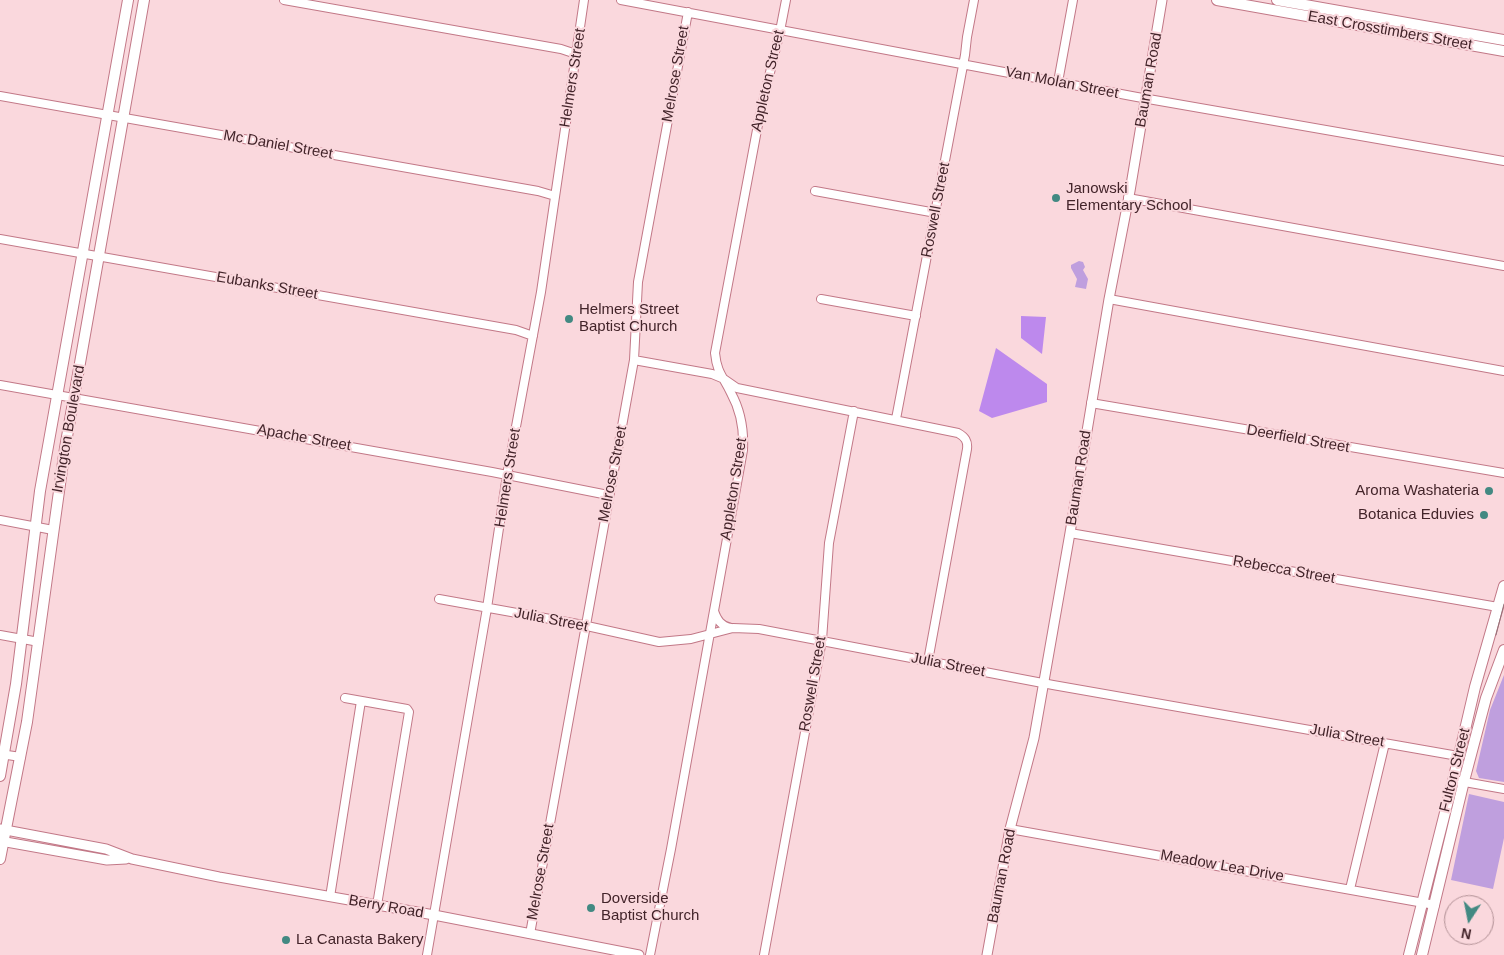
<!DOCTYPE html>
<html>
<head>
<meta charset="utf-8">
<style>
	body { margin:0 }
	#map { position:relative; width:1504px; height:955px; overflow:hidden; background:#fad8dd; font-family:Arial,sans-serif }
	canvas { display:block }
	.north { position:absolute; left:1444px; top:895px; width:50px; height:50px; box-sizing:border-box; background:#fad8dd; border:1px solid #b19095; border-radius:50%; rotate:191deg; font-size:14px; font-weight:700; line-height:20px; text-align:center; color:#43242a }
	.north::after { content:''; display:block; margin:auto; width:18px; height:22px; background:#428982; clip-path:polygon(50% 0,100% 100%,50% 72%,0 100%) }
</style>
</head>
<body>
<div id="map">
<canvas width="1504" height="955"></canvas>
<div class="north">N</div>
</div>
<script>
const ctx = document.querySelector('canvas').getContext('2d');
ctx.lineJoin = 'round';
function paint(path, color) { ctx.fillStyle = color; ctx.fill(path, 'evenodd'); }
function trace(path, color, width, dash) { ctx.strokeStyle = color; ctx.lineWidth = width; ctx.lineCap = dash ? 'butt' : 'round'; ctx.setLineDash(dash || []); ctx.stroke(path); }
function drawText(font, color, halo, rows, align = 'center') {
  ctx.font = font + ' Arial,sans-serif'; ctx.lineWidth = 4; ctx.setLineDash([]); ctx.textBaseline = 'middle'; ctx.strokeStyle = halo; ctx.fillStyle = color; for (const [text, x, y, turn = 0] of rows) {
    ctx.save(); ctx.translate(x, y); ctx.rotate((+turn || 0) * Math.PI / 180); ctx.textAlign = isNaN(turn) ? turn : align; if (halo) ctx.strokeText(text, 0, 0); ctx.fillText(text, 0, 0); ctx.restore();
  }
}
paint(new Path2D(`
	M1079,261l4,1 2,5 -2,3 5,9 -2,10 -11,-2 2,-8 -6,-11v-3z
	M1504,675v107l-25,-4 -3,-7 14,-61z
	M1469,794l35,8v36l-11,51 -42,-9z`), '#bf9fde');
paint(new Path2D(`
	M1021,316l25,1 -4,37 -21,-16z
	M996,348l51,36v18l-55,16 -13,-7z`), '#bd89ed');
const minor = new Path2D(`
	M284,0l277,49 15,5
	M621,0l516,97 367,64
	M1058,82l15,-82
	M0,96l538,95 17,5
	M815,191l121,22
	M1128,198l376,68
	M0,239l516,91 17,6
	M821,299l95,17
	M1109,299l395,72
	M634,360l78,14 12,5 13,9 221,45c7,4 10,8 9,16l-39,212
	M0,385l492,87 116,23
	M1091,403l413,70
	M896,419l69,-364 2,-18 7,-37
	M0,520l53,10
	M1070,533l428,74
	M439,599l139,25 81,18 32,-3 42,-11 26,1 294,56 405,71
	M714,611c3,9 7,15 17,17
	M0,635l39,7
	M345,698l62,11 2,3 -32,193
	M0,754l21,3
	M1459,781l45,8
	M1010,829l425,76
	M1350,889l35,-146
	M330,897l31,-196
	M530,934l104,-574 4,-78 50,-270
	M427,955l60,-347 20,-133 34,-183 43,-292
	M650,955l21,-106 72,-399c1,-20 -2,-39 -12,-57 -8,-17 -14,-20 -16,-40l45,-239 20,-83 6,-31
	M764,955l58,-315 7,-97 25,-132`);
const tertiary = new Path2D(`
	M0,829l106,20 26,10 87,18 215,38 205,40
	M0,841l107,19 19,-1
	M987,955l23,-126 24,-91 36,-205 39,-234 21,-108 32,-191`);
const secondary = new Path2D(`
	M1217,0l287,51
	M1277,0l227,40
	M0,776l16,-92 24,-193 88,-491
	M0,859l27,-137 38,-274 79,-448
	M1409,955l44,-174 22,-94 29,-101
	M1422,955l42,-174 22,-83 18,-48`);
trace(minor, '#c27887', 10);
trace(tertiary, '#c27887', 11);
trace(secondary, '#c27887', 12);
trace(minor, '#fff', 8);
trace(tertiary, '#fff', 9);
trace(secondary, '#fff', 10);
trace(new Path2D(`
	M1496,635l8,-31`), '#937379', 1);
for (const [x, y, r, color] of [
	[1056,198,5,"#428982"],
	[569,319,5,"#428982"],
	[1489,491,5,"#428982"],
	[1484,515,5,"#428982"],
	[591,908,5,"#428982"],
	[286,940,5,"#428982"]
]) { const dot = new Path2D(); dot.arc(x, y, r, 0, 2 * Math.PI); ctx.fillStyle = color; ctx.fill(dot); trace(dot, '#fad8dd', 2); }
drawText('15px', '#43242a', '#fad8dd', [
	["East Crosstimbers Street",1390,31,10],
	["Melrose Street",676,74,-80],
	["Helmers Street",573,78,-81],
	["Bauman Road",1149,80,-80],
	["Appleton Street",768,81,-77],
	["Van Molan Street",1062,83,11],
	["Mc Daniel Street",278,145,10],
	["Roswell Street",936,210,-79],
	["Eubanks Street",267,286,10],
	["Irvington Boulevard",69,429,-80],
	["Apache Street",304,438,10],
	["Deerfield Street",1298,439,10],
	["Melrose Street",613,474,-79],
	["Helmers Street",508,478,-81],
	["Bauman Road",1079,478,-81],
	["Appleton Street",734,489,-81],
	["Rebecca Street",1284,570,10],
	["Julia Street",551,620,11],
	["Julia Street",948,665,11],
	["Roswell Street",813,684,-80],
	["Julia Street",1347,736,10],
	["Fulton Street",1455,770,-76],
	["Meadow Lea Drive",1222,866,10],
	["Melrose Street",541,872,-80],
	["Bauman Road",1002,876,-79],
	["Berry Road",386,907,10]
]);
drawText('15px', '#43242a', '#fad8dd', [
	["Janowski",1066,189],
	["Elementary School",1066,206],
	["Helmers Street",579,310],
	["Baptist Church",579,327],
	["Aroma Washateria",1479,491,"right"],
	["Botanica Eduvies",1474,515,"right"],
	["Doverside",601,899],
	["Baptist Church",601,916],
	["La Canasta Bakery",296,940]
], 'left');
</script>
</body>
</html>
